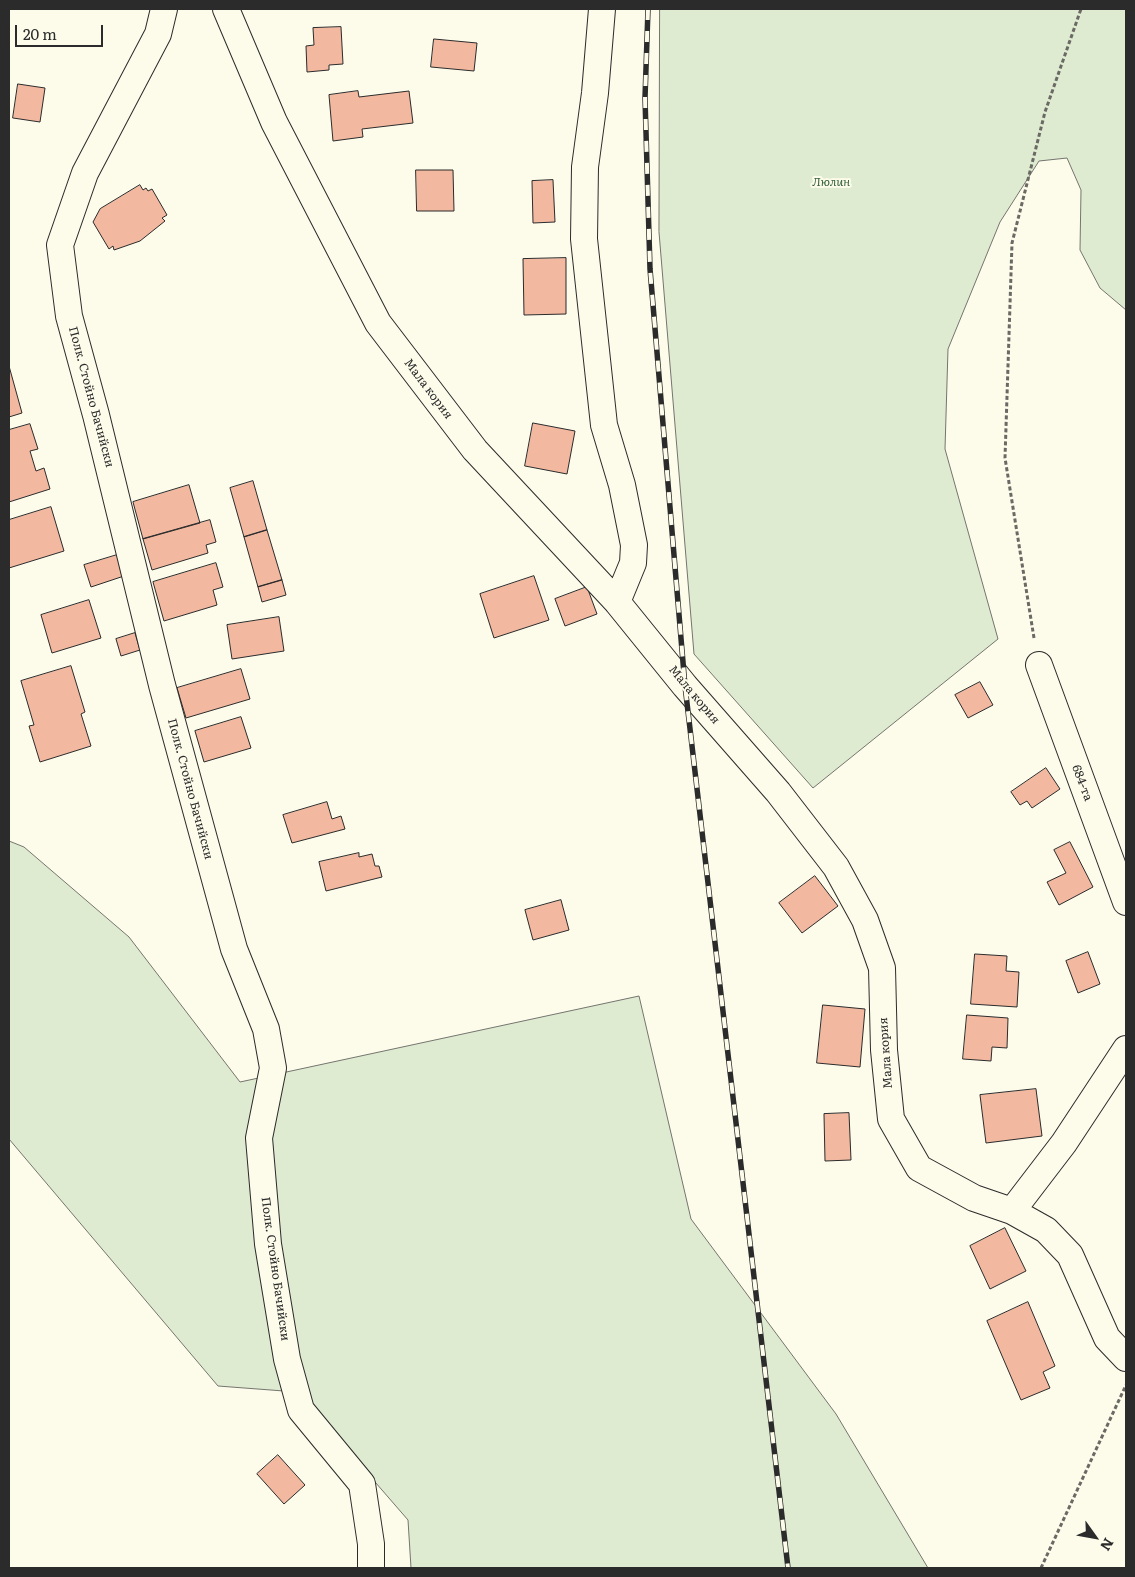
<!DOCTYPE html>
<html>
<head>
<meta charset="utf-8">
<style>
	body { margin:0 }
	#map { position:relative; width:1135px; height:1577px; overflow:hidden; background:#fdfbea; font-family:Literata,serif }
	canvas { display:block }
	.frame { position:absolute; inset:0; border:10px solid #2b2b2b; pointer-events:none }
	.north { position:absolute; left:1070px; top:1512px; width:50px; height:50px; -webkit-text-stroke:4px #fdfbea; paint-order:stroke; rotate:122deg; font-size:14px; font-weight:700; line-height:20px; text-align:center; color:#2b2b2b }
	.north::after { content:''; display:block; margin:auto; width:18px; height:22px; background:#2b2b2b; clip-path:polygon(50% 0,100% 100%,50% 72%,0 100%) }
	.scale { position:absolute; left:15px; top:25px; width:88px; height:22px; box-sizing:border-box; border:2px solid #2b2b2b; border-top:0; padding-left:6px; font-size:15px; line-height:18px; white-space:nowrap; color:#2b2b2b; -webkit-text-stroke:4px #fdfbea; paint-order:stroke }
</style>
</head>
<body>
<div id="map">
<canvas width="1135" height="1577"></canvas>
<div class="frame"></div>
<div class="north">N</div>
<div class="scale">20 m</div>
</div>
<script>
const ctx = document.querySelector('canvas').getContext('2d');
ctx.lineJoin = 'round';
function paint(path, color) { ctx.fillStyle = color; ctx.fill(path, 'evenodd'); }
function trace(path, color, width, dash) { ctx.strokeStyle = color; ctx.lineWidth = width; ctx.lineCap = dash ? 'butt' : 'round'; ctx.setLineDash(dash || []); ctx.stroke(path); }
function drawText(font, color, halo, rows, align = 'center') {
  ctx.font = font + ' Literata,serif'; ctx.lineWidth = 4; ctx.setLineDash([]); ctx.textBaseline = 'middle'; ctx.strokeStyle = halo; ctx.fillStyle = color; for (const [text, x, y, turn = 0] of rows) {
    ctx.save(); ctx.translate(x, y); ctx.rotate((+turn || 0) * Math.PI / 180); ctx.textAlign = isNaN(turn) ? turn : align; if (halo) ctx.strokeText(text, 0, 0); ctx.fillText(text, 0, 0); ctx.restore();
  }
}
const green = new Path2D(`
	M660,9h466v301l-26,-22 -20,-38 1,-60 -14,-32 -28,3 -39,61 -52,127 -3,100 53,190 -185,149 -119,-134 -35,-422z
	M9,841l15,6 105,90 111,145 399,-86 52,223 145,195 92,154h-517l-3,-48 -111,-128 -79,-6 -209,-247z`);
paint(green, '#deebd1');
trace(green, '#74746e', 1);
const building = new Path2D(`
	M341,27l2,37 -14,1v5l-22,2 -1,-26 8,-1 -1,-17z
	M434,39l43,4 -3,28 -43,-4z
	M18,84l27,4 -5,34 -27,-4z
	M358,91l1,6 50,-6 4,32 -51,6 1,8 -30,4 -4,-46z
	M416,170h37l1,41h-37z
	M553,180l2,42 -22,1 -1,-42z
	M140,185l3,5 3,-2 2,3 4,-2 15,26 -5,3 3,3 -25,20 -26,9 -1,-4 -4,3 -16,-27 7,-13z
	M566,258v56l-42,1 -1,-56z
	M9,366l13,47 -13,4z
	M533,423l42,8 -8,43 -42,-8z
	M30,424l8,25 -8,2 6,20 8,-3 6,21 -41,13v-72z
	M253,481l14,49 -23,7 -14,-49z
	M189,485l11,38 -57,16 -10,-37z
	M51,507l13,44 -55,17v-48z
	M210,520l6,22 -10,3 2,8 -56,17 -9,-31z
	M267,530l15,50 -24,7 -14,-50z
	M117,555l7,21 -33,11 -7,-22z
	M216,563l7,24 -10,3 4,15 -53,16 -11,-39z
	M534,576l15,44 -55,18 -14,-44z
	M282,580l4,15 -24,7 -4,-15z
	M587,587l10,27 -32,12 -10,-27z
	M89,600l12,38 -49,15 -11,-38z
	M279,617l5,34 -52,8 -5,-34z
	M135,633l5,17 -19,6 -5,-17z
	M71,666l14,46 -4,2 10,32 -51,16 -11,-36 5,-1 -13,-44z
	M241,669l9,30 -64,19 -9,-30z
	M980,682l13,23 -25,13 -13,-23z
	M241,717l10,31 -47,14 -9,-31z
	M1046,768l14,21 -28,19 -5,-7 -7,4 -9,-13z
	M327,802l5,17 9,-3 4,13 -53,14 -9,-28z
	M1070,842l23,45 -34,18 -12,-23 19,-9 -12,-23z
	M359,853v4l13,-3 3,12h4l3,11 -56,14 -7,-29z
	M815,876l23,30 -36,27 -23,-30z
	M561,900l8,30 -36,10 -8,-30z
	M1088,952l12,32 -22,9 -12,-32z
	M975,954l32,2 -1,15 13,1 -2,35 -46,-3z
	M823,1005l42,4 -5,58 -43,-4z
	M967,1015l41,3 -1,30 -15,-1 -1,14 -28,-2z
	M1036,1089l6,47 -56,7 -6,-48z
	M849,1113l2,47 -26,1 -1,-47z
	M1005,1228l21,43 -36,18 -20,-43z
	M1028,1302l27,64 -12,6 7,16 -29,12 -34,-79z
	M278,1455l27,30 -21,19 -27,-30z`);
paint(building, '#f2b8a0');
trace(building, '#2b2b2b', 1);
const minor = new Path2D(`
	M164,9l-6,25 -73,139 -25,72 9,71 27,99 66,270 72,264 32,80 7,39 -14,70 9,106 19,115 14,51 61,74 9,60v24
	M226,9l48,113 104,201 97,127 142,152 68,84 93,106 58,75 29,53 17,48 2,82 7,69 28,49 55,30 38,13 34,19 24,25 37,83 19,20
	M602,9l-7,84 -10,74 -1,72 20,186 18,60 12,60 -1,18 -16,39
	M1039,665l87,237
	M1012,1211l52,-68 62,-94`);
trace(minor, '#2b2b2b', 28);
trace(new Path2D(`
	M1034,638l-29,-180 7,-215 33,-131 36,-103
	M1041,1568l85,-183`), '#6a6964', 3, [4, 2.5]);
trace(minor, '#fdfbea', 26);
const rail = new Path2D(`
	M648,9l-3,89 5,171 35,417 103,882`);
trace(rail, '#2b2b2b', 5.5);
trace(rail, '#fdfbea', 4, [11]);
drawText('italic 12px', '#34623c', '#fdfbea', [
	["Люлин",831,182]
]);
drawText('12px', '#2b2b2b', '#fdfbea', [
	["Мала кория",428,389,53],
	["Полк. Стойно Бачийски",91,397,75],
	["Мала кория",694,695,50],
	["684-та",1082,783,69],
	["Полк. Стойно Бачийски",190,789,75],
	["Мала кория",886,1053,-94],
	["Полк. Стойно Бачийски",275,1269,82]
]);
</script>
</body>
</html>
